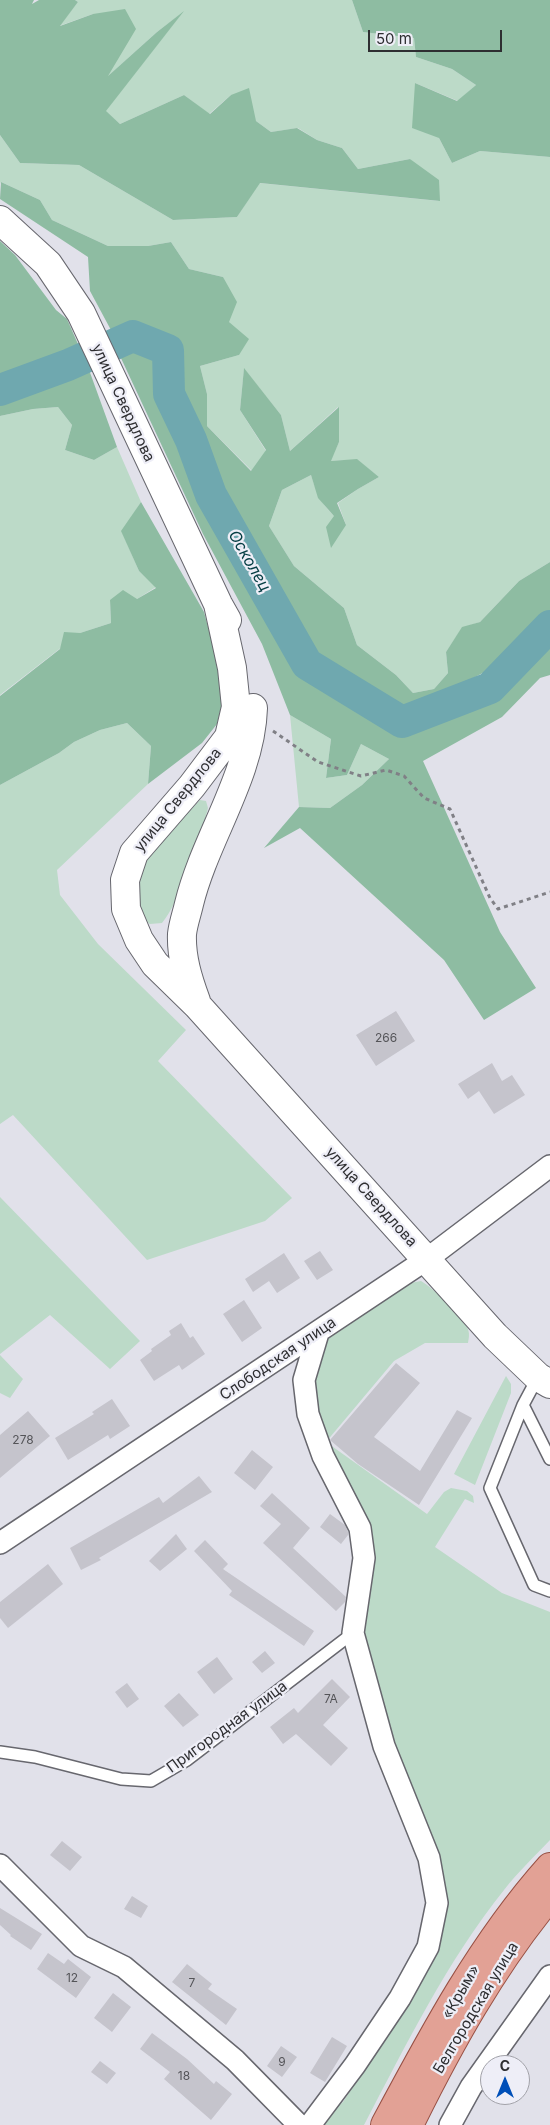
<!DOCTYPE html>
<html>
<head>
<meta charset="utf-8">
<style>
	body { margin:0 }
	#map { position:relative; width:550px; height:2125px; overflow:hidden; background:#e1e1ea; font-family:Inter,sans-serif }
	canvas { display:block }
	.north { position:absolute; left:480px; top:2055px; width:50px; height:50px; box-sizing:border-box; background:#eeeef7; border:1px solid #a1a1a8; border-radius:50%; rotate:0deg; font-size:14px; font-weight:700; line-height:20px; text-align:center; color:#2e2e31 }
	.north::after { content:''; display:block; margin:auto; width:18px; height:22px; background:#004fb8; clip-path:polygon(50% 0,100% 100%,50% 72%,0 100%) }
	.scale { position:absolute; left:368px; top:30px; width:134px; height:22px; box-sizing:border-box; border:2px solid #2e2e31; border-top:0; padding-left:6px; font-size:15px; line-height:18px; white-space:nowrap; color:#2e2e31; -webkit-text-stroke:4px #eeeef7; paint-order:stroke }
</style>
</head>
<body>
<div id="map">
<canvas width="550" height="2125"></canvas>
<div class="north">С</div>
<div class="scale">50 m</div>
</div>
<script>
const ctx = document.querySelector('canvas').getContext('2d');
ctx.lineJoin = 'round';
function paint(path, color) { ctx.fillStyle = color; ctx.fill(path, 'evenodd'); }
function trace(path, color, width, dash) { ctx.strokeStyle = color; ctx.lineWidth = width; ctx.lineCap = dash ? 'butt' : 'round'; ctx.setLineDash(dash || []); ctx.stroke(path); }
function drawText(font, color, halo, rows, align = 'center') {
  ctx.font = font + ' Inter,sans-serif'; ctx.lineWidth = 4.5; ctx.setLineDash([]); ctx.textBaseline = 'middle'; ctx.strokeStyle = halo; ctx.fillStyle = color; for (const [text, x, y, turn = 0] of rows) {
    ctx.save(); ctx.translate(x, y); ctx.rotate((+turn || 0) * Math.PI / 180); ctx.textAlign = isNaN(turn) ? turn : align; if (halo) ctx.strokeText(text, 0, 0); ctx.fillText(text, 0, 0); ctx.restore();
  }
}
paint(new Path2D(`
	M75,0h277l11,32 51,6 2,19 36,12 24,16 -18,16 -43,-18 24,55 13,25 28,-12 70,6v405l-31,19 -39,41 -18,6 -16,24 2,21 -14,16 -21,4 -17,-18 -39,-30 -13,-37 -50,-42 -25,-40 13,-36 29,-15c8,25 13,34 35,50l-8,-22 20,-14 21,-12 -22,-17 -27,1 9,-19 -1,-35 -48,44 -9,-36 -37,-46 -4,41 26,41 -14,20 -45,-45v-32l-7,-28 39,-11 -10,-33 -6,-45 -34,-8 -18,-27 -23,4h-40l-56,-26 -12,-20 -39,-18 -1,2v-49l20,28 59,2 94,55 64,-3 22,-34 180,18 -29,-42 -52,10 -16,-21 -25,-8 -19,-12 -27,4 -15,-11 -25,-26 -22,19 -25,-19 -64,29 -15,-13 77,-98 -25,19 -50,45 -14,-63 -34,12 19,-24z
	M58,407l14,18 -7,25 29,10 23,-13 24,55 -19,30 17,39 17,16 -19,12 -27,1 1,23 -31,10 -80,62v-279l33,-7z
	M290,715l41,24 -5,39 21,-3 14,-31 28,15 -27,26 -32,23 -31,-1z
	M127,723l24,23 -3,38 -91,86 3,25 38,49 88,86 -28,31 134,137 -27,23 -118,39 -134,-145 -13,9v-339l59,-32 15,-11 26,-12z
	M200,800l6,1 2,7c-7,28 -28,94 -46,115l-12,1 -10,-7c-1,-12 -5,-27 -4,-39 3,-20 49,-62 64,-78z
	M0,1197l140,144 -30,28 -60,-54 -50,39z
	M421,1281c11,6 42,35 46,46 3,6 2,10 1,16h-43l-31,18 -68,81 101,72 17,-22 7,-4 16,3 6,5 1,7 -9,-4 -30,48 67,46 48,19v228c-15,16 -32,32 -46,50 -57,71 -98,155 -140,235h-44l-1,-5 24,-18 62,-97 32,-61 7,-29v-30l-9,-37 -38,-94 -23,-66 -11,-58 9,-80 -9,-33 -36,-66 -12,-42 -2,-34 15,-42 77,-49z
	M0,1355l23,24 -13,19 -10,-5z
	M506,1376l5,8v9l-36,92 -21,-11z`), '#bcdac8');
paint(new Path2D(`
	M0,0h34l-2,4 7,-4h36l3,2 -18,24 33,-12 32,-5 11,20 -28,47 49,-44 27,-21 -78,100 14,13 64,-29 26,19 21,-19 18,-7 7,33 15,11 26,-4 20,12 25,8 16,21 52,-10 29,21 1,21 -180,-18 -23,34 -64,3 -94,-55 -59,-2 -20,-28z
	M352,0h198v157l-70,-6 -28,12 -13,-25 -27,-10 3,-45 42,18 19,-16 -24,-16 -36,-12 -2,-19 -51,-6z
	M1,182l39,18 12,20 56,26h40l23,-4 18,27 34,8 14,25 -8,20 20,17 -10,16 -39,11 7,28v32l44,45 15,-21 -26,-40 4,-42 37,47 9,36 49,-44v35l-8,19 26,-2 22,18 -21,12 -21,14 9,22 -15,23 -5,-21 8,-11 -16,-18 -7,-23 -29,15 -13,36 25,40 50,42 13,37 39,30 17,18 21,-4 14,-16 -2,-21 16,-25 18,-5 39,-41 31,-19v113l-10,3 -38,39 -79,44 77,171 36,56 -52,32 -40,-60 -144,-132 -36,20 35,-41 31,1 32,-23 27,-26 -28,-15 -14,31 -21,3 5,-39 -41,-24 -28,-71 -59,-110 -83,-178 15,-15 29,16 -1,37 23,47 19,56 96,172 101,62 88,-62 -87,47 -89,-59 -95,-168 -40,-98 -3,-46 -44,-19 -20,6 -22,-41 -2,-34 -88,-58z
	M0,241l15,14 41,55 11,9 21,48 29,80 -23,13 -29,-10 7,-25 -14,-18 -25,2 -33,7z
	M141,502l63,110 14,52 5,35 -6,25 -15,19 -54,41 3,-38 -24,-23 -27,7 -26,12 -15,11 -59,32v-89l60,-47 4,-17 16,1 31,-10 -1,-23 13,-10 14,9 19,-11 -17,-17 -18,-40z`), '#8ebca2');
trace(new Path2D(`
	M0,390l68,-25 65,-29 35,14 1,44 22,46 20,55 96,169 95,58 88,-34 60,-62`), '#6fa8af', 32);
paint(new Path2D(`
	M396,1011l19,30 -39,25 -20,-31z
	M492,1063l10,18 10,-6 13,20 -31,19 -15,-23 -11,8 -10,-15z
	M320,1251l13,19 -16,10 -13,-19z
	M284,1253l16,25 -23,15 -8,-12 -16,11 -8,-13z
	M244,1300l18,28 -20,14 -19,-28z
	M181,1323l9,15 3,-2 12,18 -23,16 -3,-5 -25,16 -14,-21 12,-9 -1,-2 20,-14 -2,-4z
	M396,1363l24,20 -46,54 46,34 37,-61 15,8 -53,87 -61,-41 -28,-24z
	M112,1399l18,27 -20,13 -2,-4 -40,25 -13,-22 39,-24 -2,-2z
	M28,1411l22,25 -50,42v-43z
	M252,1450l21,17 -18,23 -21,-17z
	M199,1476l13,16 -113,66 2,2 -20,10 -11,-22 89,-51 4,6z
	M272,1493l38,35 -17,20 53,49 -1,5 -9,9 -73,-68 18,-19 -21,-18z
	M330,1514l15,11 3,7v3l-7,9 -21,-17z
	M176,1534l11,15 -27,22 -11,-10z
	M205,1540l23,24 -5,5 91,62 -10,15 -75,-51 3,-4 -38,-40z
	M48,1564l15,20 -55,44 -8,-10v-16z
	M265,1651l10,12 -13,10 -10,-11z
	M217,1657l16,22 -19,15 -17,-22z
	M332,1679l18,18 -27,28 25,23 -17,18 -35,-32 -13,10 -13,-17 24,-19 4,5z
	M127,1683l12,16 -12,9 -12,-16z
	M179,1693l20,22 -16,12 -19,-21z
	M62,1841l20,16 -12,14 -20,-16z
	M132,1896l16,10 -7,12 -17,-9z
	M0,1908l42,26 -11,16 -21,-14 1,-1 -11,-10z
	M48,1953l16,11 4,-5 23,18 -15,21 -39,-29z
	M187,1964l25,20 -4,5 29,20 -11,16 -54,-43z
	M113,1993l18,14 -19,25 -18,-14z
	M152,2033l35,26 27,25 2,-3 16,13 -21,26 -47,-41 6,-7 -30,-23z
	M332,2037l15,9 -22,36 -15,-9z
	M281,2046l16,11 -15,20 -15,-11z
	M100,2061l16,12 -9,11 -16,-12z`), '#c5c4cc');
const service = new Path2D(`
	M538,1377l-15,28 -33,83 44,97 16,6
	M523,1405l27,54
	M0,1752l35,5 86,22 30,2 36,-21 166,-127`);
const minor = new Path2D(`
	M0,1543l427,-284 123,-93
	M0,1865l81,81 43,21 111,93 64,65
	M310,2125l45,-60 45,-67 28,-51 9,-44 -8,-45 -45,-112 -31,-113 11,-75 -4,-30 -37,-72 -15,-42 -4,-34 14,-47
	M450,2125l21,-38 79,-111`);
const secondary = new Path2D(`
	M0,220l48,44 33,49 137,291 9,16
	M218,604l14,64 4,39 -7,30 -37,49 -58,67 -9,27 1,29 13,31 16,24 42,41 298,331 43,41 12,7
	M196,1001c-8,-22 -15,-44 -14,-67 1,-10 5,-21 7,-30 16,-66 62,-128 64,-196`);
const primary = new Path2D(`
	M385,2125c48,-90 97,-182 165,-258
	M409,2125c39,-79 84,-161 141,-229`);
trace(service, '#67676e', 14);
trace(minor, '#67676e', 24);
trace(secondary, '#67676e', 30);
trace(primary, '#975044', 30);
trace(new Path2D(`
	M273,731l45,31 43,14 25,-6 18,6 20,22 26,11 40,89 8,11 52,-17`), '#808086', 3, [4, 4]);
trace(service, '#fff', 11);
trace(minor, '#fff', 21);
trace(secondary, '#fff', 28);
trace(primary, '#e2a195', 28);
drawText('12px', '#545458', null, [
	["266",386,1038],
	["278",23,1440],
	["7А",331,1699],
	["12",72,1978],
	["7",192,1983],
	["9",282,2062],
	["18",184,2076]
]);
drawText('15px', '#2e2e31', '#eeeef7', [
	["улица Свердлова",123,403,65],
	["улица Свердлова",178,800,-51],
	["улица Свердлова",371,1197,48],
	["Слободская улица",278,1359,-34],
	["Пригородная улица",227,1727,-36],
	["«Крым»",461,1992,-60],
	["Белгородская улица",476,2008,-59]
]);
drawText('italic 16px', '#053e44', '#eeeef7', [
	["Осколец",249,561,60]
]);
</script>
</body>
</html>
